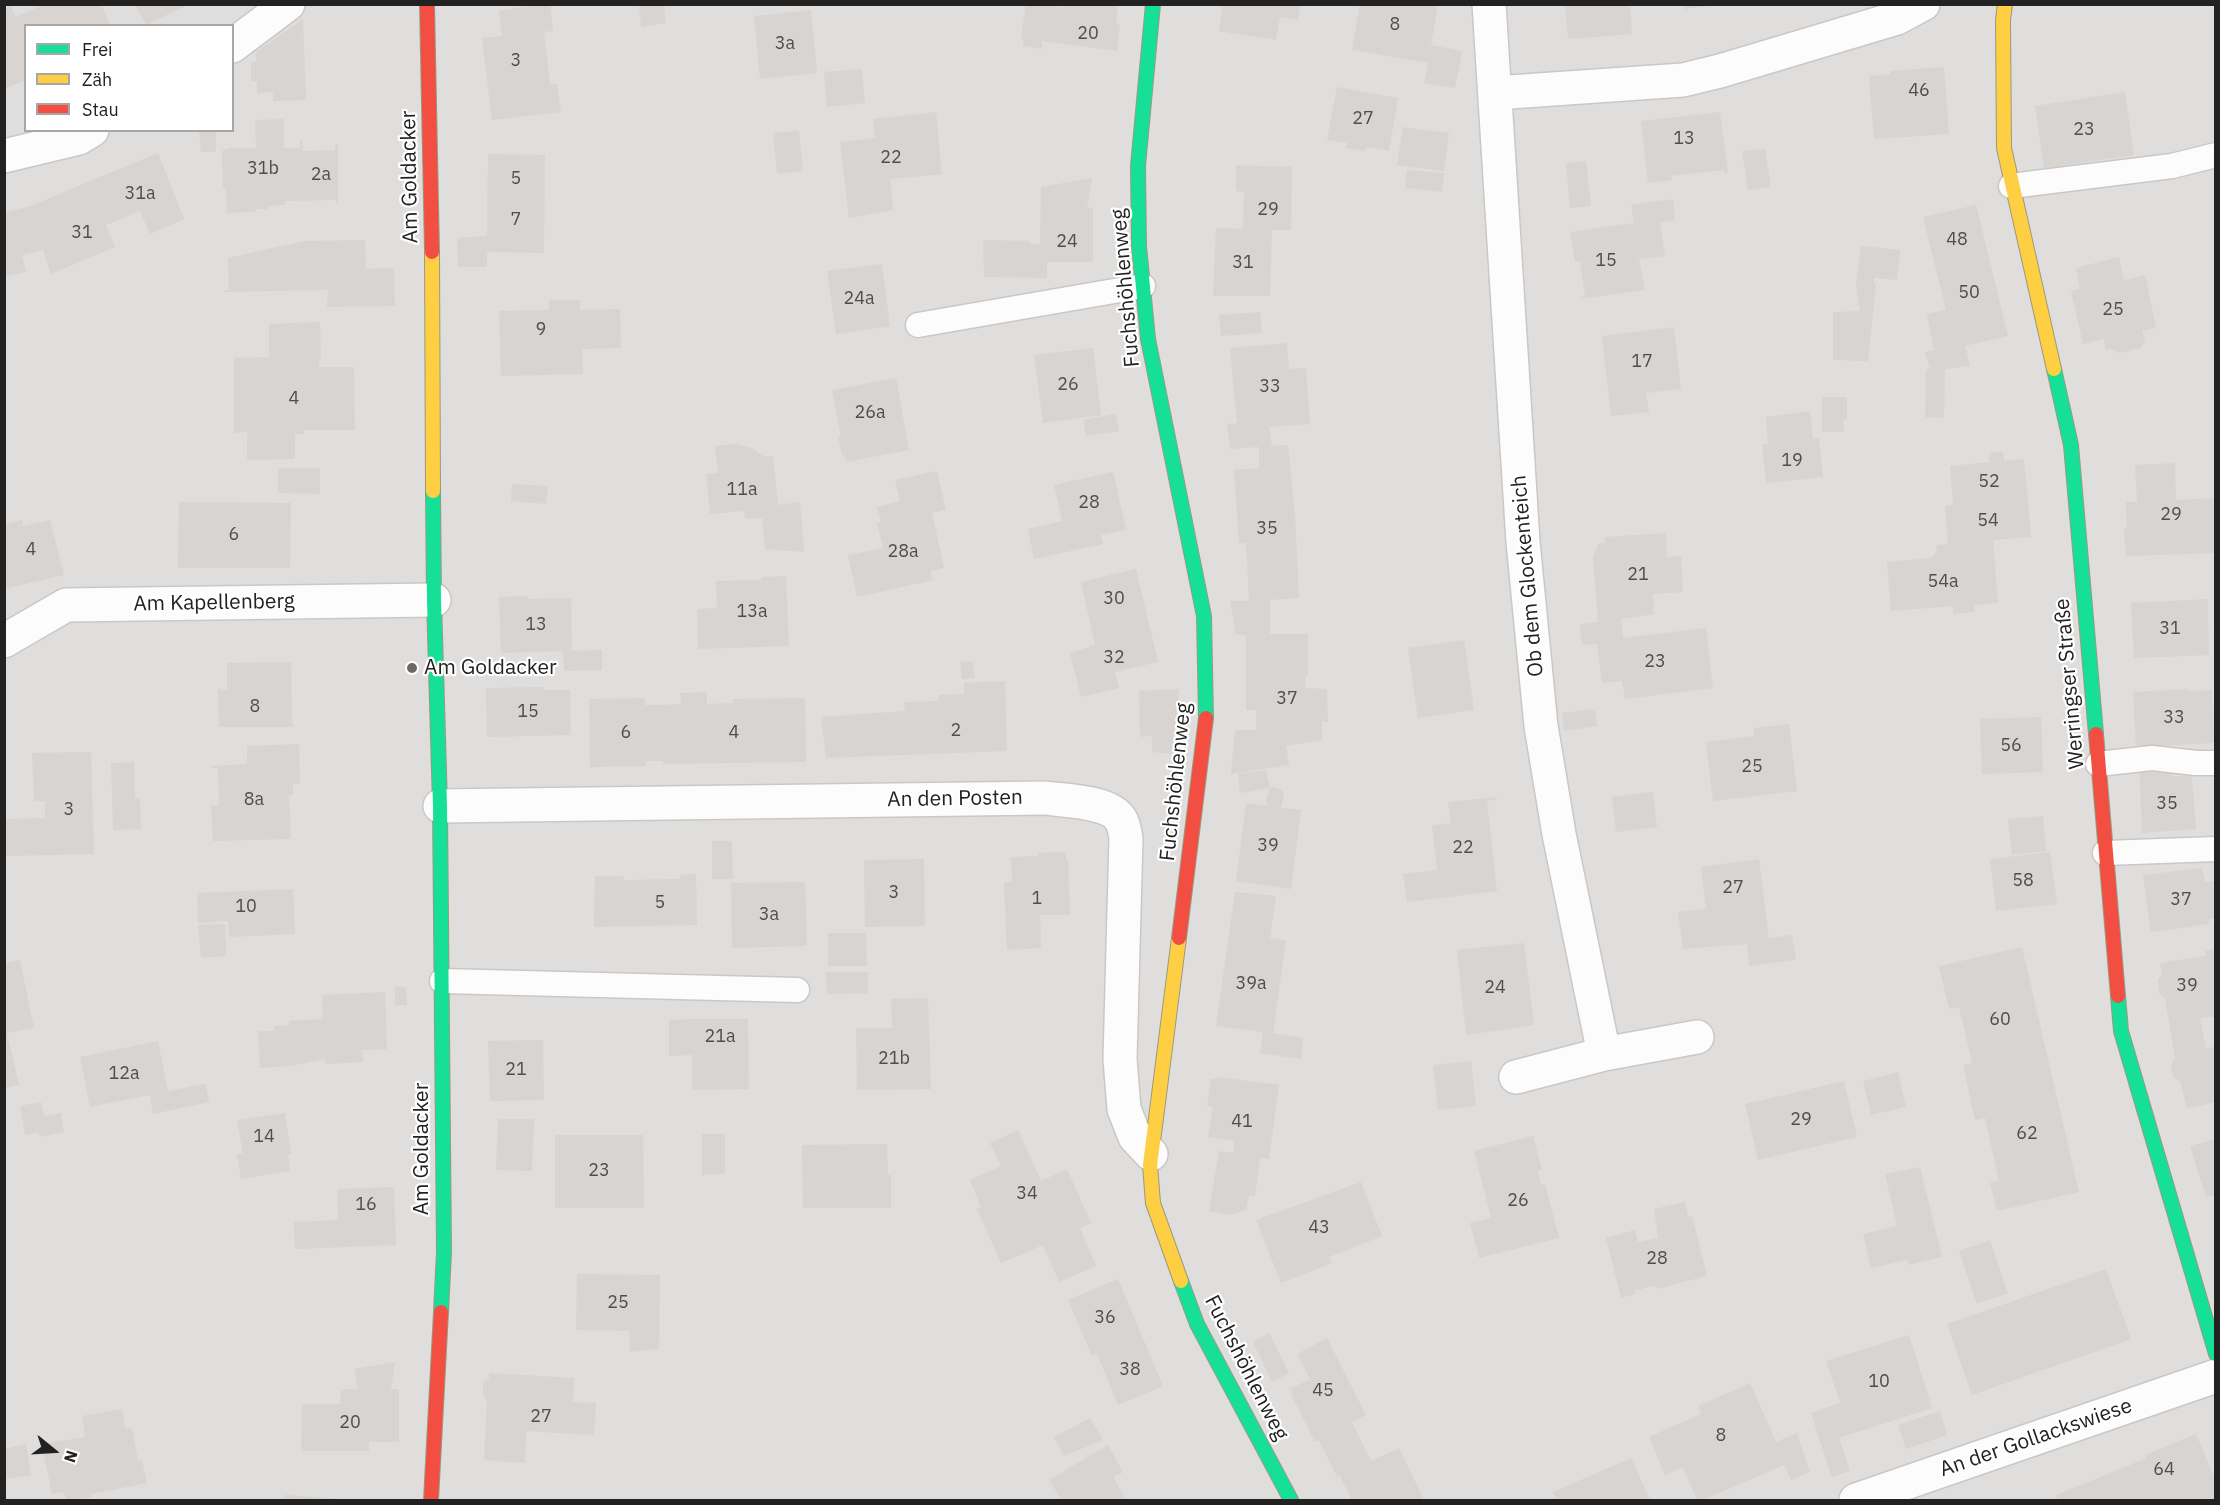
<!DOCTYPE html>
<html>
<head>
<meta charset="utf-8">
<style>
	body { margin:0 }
	#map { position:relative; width:2220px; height:1505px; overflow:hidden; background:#f0eeeb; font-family:"IBM Plex Sans",sans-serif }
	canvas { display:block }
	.frame { position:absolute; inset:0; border:6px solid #222; pointer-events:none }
	.legend { position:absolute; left:24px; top:24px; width:210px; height:108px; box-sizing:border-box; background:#fff; border:2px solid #a7a7a7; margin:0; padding:8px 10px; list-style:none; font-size:18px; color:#222 }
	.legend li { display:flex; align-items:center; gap:12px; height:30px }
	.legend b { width:30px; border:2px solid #a7a7a7 }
	.north { position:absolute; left:24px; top:1421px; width:60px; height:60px; -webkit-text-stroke:4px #fff; paint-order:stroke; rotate:108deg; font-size:16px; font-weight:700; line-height:24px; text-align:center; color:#222 }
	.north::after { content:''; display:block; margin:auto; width:21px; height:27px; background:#222; clip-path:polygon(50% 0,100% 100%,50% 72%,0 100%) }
</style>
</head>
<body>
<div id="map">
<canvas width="2220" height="1505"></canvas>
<div class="frame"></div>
<ul class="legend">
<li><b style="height:8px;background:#16e098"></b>Frei</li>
<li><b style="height:8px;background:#ffcf43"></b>Zäh</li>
<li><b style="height:8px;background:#f24e42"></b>Stau</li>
</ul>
<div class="north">N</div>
</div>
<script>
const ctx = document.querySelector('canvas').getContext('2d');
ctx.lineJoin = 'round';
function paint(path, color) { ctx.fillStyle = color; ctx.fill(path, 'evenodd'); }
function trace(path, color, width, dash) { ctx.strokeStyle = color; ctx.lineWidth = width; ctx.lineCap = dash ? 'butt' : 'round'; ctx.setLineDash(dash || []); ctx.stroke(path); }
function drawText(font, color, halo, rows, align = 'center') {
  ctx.font = font + ' "IBM Plex Sans",sans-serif'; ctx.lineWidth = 4.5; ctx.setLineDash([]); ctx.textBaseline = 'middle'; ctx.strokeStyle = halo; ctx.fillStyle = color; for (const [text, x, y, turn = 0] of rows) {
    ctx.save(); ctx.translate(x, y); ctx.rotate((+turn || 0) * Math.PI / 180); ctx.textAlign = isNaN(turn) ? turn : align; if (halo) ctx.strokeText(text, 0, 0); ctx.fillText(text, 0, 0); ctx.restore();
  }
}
paint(new Path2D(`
	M5,5h2210v1495h-2210zM26,26h206v104h-206z`), '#dfdedc');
paint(new Path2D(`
	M46,4h55l9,22h-84v54l-22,9v-80l7,-3 4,11z
	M135,4h54l-43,21z
	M540,4h10l3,27 -9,1 6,52h7l4,28 -69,8 -10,-82 20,-2 -3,-25z
	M639,4h25l2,19 -25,4z
	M1026,4l35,3v-3h57l-2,20 4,1 -3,26 -75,-10v8l-19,-3v-7l-2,-1z
	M1360,4h78l-7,41 31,6 -7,37 -31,-5 4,-20 -76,-13z
	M1565,4h65l2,30 -64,5z
	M1685,4h23l1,2 -21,2 -2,5z
	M1223,5h77l-2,15 -18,-3 -4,23 -57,-9z
	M811,10l6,63 -57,6 -6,-63z
	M303,19l3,81 -33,1v-9l-16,1v-12h-6v-19h5v-10z
	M1944,67l5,67 -75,5 -5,-63 21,-2v-3z
	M862,69l3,34 -38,4 -3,-35z
	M1337,87l61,11 -9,53 -23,-4 -1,4 -19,-3 1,-5 -20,-3z
	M2125,92l9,63 -90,13 -9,-62z
	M936,112l6,62 -52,5 3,31 -44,8 -9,-76 35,-4 -2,-19z
	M1720,112l8,61 -3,1 -1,-4 -53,6 1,4 -24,3 -7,-62z
	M284,119v29h16v-7h2l1,10 32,-1v-6l3,1v59h-2v-4l-51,1v4l-17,1v3h-13l1,3 -29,1 -1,-25h-3l-1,-37 7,-3h27l-1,-28z
	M1403,127l46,6 -5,38 -47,-6z
	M199,130h17v22h-15z
	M799,131l4,40 -26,3 -4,-41z
	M1765,149l6,38 -23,3 -6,-39z
	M158,153l26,66 -34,15 -10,-23 -34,14 9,22 -64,27 -8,-24 -21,5 4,17 -22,5v-65l24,-5z
	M488,154l57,1 -1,98 -57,-1v15h-29l-1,-29 30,-2z
	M1586,161l5,45 -21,2 -4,-45z
	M1236,165l56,2 -1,63h-19l-2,66h-57l3,-68 27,1 1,-37 -8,-1z
	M1407,170l37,3 -2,19 -37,-4z
	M1092,178l-5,30 6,-1v55h-46v16l-63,-1 -1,-37 47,1v3h10l1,-57z
	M1673,199l2,21 -15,2 5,34 -26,3 6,31 -65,9 5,-3 -5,-35 -5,1 -5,-30 64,-9 -3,-18z
	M1976,205l32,131 -43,10 5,20 -25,3 -1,49 -19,-1 1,-47 4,-1 -5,-17 9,-2 -7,-36 19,-4 -23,-93z
	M365,240l1,29 28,-1 1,38 -68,1 1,-17 -104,2v-2h5l-1,-32 77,-17z
	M1861,246l39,4 -3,30 -23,-2v5h2l-8,78 -35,-1v-48l27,-1 -4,-26z
	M2119,257l5,23 21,-5 11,53 -14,3 3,11 -5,6 -21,5 -6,-4 -7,1 -2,-11 -21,5 -12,-53 9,-2 -4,-21z
	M882,264l8,62 -54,8 -9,-63z
	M549,300h31v10l40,-1 1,39 -39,1 1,25 -82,2 -2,-65 50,-1z
	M1260,312l2,21 -41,3 -2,-21z
	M320,322l1,36h-2v9h35l1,63h-51v4h-9v25l-48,1v-28l-13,1v-75l35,-1v-33z
	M1674,327l7,62 -35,4 3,19 -38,4 -9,-80z
	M1287,343l2,26 17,-1 4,56 -41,3 3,19 16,-1 7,71 4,82 -29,2v34h38v41h-2l-1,13 22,1 1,33h-6v18l-36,6 3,19 -58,9 4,-44h21v-20h-10v-75h-10l-6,-34h19l-3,-58h-7l-5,-73 25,-2v-21l-29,2 -3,-25 10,-1 -7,-75z
	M1093,348l8,67 -58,8 -9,-68z
	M896,378l13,72 -63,12 -1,-7 -3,1 -4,-20h3l-9,-46z
	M1822,397h25v23l-4,1 1,11h-22z
	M1810,411l3,28 6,-1 4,39 -57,6 -4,-38 6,-1 -2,-27z
	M1116,414l3,17 -33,5 -3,-16z
	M737,444l15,4 11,8h10l5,49 22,-3 4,50 -39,-3 -3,-31 -17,1 -1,-8 -34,3 -4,-40 12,-1 -3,-27z
	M2003,452l1,9 20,-2 7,78 -38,3 5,63 -24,2 1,7 -22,2v-8l-62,5 -4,-49 44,-4 6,-7 -1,-6 12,-1 -3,-38 8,-1 -3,-39 39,-4v-9z
	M2175,463l1,37 40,-2v55l-90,3 -2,-27h3l-1,-27h11l-2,-37z
	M278,468h42v26l-42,-1z
	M937,471l9,39 -14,3 12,55 -14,3 3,9 -76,17 -9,-42 35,-7 -6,-25 4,-1 -4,-15 23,-6 -5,-21z
	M1113,472l13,58 -25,5 2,9 -69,15 -6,-30 34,-8 -8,-36z
	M512,484l36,2 -2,18 -35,-3z
	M179,502l112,1 -1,65h-112z
	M22,520l1,6 27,-6 14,55 -60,14v-65z
	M1666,533l1,24 14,-1 2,36 -30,2 1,20 -33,5 2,19 83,-10 7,60 -88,11 -3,-18 -20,2 -5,-39 -15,1 -2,-21 18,-2 -5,-65 6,-14h6v-6z
	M1136,569l22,93 -43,10 4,16 -38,9 -11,-44 25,-8 -14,-63z
	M786,576l3,70 -91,3 -1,-40 20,-1 -1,-27 45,-1v-3z
	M528,596l1,3 42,-1 1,53 30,-1v20l-38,1 -1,-20 -62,2 -2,-56z
	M2208,599l1,56 -75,3 -3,-55z
	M1464,640l10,70 -56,8 -10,-70z
	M972,661l3,17 -13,1 -2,-17z
	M291,662l1,61 2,4h-75l-1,-39 9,2v-27z
	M1005,681l2,70 -181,7 -5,-41 84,-6 -1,-9 34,-1 1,-6 25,-1v-11z
	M543,687v3h27l1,45 -84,2 -1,-49z
	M1179,689l-6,65 -21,-2v-16l-12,1 -1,-46z
	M2188,689v2l24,-1 3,53 -79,4 -3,-55z
	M707,692v12l26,-1 1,-4 71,-1 1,64 -143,2v-3h-17v5l-56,1 -1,-68 56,-1v7h17l19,-1 -1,-11z
	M1595,709l2,17 -33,5 -2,-18z
	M2041,717l2,55 -61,2 -2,-55z
	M1789,724l8,67 -84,10 -7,-59 48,-6v-8z
	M299,744l1,39 -7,1v11h-4l2,44 -78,2 -2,-36h8l-1,-37h-7v-2l36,-2v-18z
	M91,752l3,102 -88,2 -1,-37 40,-1v-17h-11l-2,-48z
	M2171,761l1,15h20l4,53 -54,4 -3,-71z
	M134,762l1,37h5l1,30 -28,1 -2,-67z
	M1266,770l4,18 -30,5 -2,-19z
	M1275,787l7,3 2,4 -3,14 20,2 -10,79 -55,-8 10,-78 21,3 -1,-7 4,-11z
	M1653,792l4,35 -41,5 -4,-35z
	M1497,797v2l-10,2 10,90 -90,11 -4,-28 34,-4 -5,-45 19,-2 -3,-21z
	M2043,816l3,35 -34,4 -4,-36z
	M712,841h20l1,38h-21z
	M1066,852v7h2l2,56h-30l1,33 -34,2 -3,-67 8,-1 -1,-25 28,-1 -1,-3z
	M2050,852l7,52 -61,7 -6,-52z
	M924,859l1,67 -60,1 -1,-67z
	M1759,859l10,79 23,-3 4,25 -47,6 -2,-22 -64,5 -5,-37 28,-3 -5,-42z
	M2202,868l3,14 11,-1v37l-7,1v5l-58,8 -8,-57z
	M696,874l1,51 -103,2 1,-51h28l1,4 55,-1 1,-4z
	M805,882l2,64 -75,2 -1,-65z
	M293,889l2,45 -66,3 -1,-16 -30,2 -1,-30z
	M1235,892l41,4 -6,42 16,3 -13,92 30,5 -2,21 -41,-6 3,-21 -47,-6z
	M225,924l1,32 -25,2 -3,-33z
	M828,933h38l1,33h-39z
	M1524,943l10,82 -68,10 -9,-85z
	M2022,947l57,245 -82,19 -7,-28 9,-3 -7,-30 -7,-32 -10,2 -12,-55 9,-2 -7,-31 -6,-25 -10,2 -10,-43z
	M2216,949v67l-16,2 6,30 10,-1v55l-29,6 -7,-27 -7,-4 -2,-11 4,-8 -10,-60 -6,-5 -1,-14 4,-4 -2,-12 45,-7v-5z
	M20,960l14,68 -27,5 12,52 -15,3v-125z
	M826,972h42v21l-41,1z
	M395,987h11l1,18h-12z
	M385,992l2,57 -25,1 1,12 -38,2v-5l-34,7 -31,2 -2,-37h16v-5l15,-1v-4l34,-2 -1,-24z
	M928,998l3,91 -74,1 -1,-62h36l-1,-29z
	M691,1019h57l1,70 -57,1v-35l-23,1v-36z
	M543,1040l1,60 -54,1 -2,-60z
	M158,1041l10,50 38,-7 3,18 -56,12 -3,-19 -60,12 -10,-50z
	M1471,1061l5,45 -38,4 -5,-45z
	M1898,1072l8,35 -35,8 -8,-34z
	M1218,1077l61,8 -10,74 -9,-1 -5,38 -6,-1 -3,15 -16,5 -21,-4 10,-60 14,2 2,-12 -27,-4 5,-30 -6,-1 4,-27h6z
	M1844,1081l13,56 -99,23 -13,-56z
	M41,1102l3,14 17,-3 3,19 -24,5 -2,-5 -13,3 -5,-29z
	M285,1113l6,41 -3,1 2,16 -49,8 -4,-25 6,-1 -6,-33z
	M498,1119h36l-2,52 -36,-1z
	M1018,1130l23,51 26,-12 24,54 -11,5 16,38 -37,16 -16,-37 -42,18 -24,-54 4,-2 -11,-27 31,-14 -11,-23z
	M702,1134h23v40l-23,1z
	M555,1135h88l1,73h-89z
	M1533,1136l9,34 -4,1 3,14 4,-1 14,54 -80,20 -9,-35 21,-5 -17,-67z
	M2216,1139v55l-10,3 -16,-51z
	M887,1144l1,31h3v33h-88l-1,-63z
	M1920,1167l22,90 -34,8 -1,-5 -36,8 -8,-34 34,-8 -12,-52z
	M1361,1182l21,54 -53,21 3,6 -51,20 -25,-63z
	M394,1187l2,58 -101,4 -1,-27 44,-2 -1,-31z
	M1685,1202l3,15 4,-1 15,60 -51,13 -1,-4 -20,6v3l-14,4 -15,-60 29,-8 3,12 20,-4 -4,-29z
	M1990,1240l18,53 -31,11 -18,-53z
	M2106,1269l25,70 -159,56 -25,-71z
	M577,1274l83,1 -1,74 -29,3 -1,-21 -53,-1z
	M1118,1279l45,107 -45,19 -21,-51 -5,2 -24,-56z
	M1269,1333l20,40 -17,9 -19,-40z
	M1909,1335l23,73 -93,30 11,33 -18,6 -21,-64 29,-10 -14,-42z
	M1327,1338l39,77 -14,7 19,39 28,-13 25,52h-72l-12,-24 -3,1 -18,-37 -4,2 -24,-48 2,-1 -3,-4 20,-10 -13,-25z
	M395,1362l-4,27h8v53h-30v9h-68l1,-47h38l1,-15h16l-2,-20z
	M489,1373l85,5 -1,24 23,1 -2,32 -68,-4 -1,32 -41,-3 3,-60 -4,-5v-13l6,-3z
	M1750,1383l26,59 21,-9 13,39 -19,8 -7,-15 -81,35h-6l-14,-33 -18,8 -16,-38 52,-23 -3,-8z
	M122,1409l3,20 7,-1 6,33 4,-1 5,23 -56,11v3l-15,3h-10l-2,-8 -12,2 -10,-50 43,-7 -3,-21z
	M1940,1411l7,24 -41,14 -8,-24z
	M1090,1418l13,22 -39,16 -10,-19z
	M2196,1434l20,48v18h-158l-2,-5 91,-37 -2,-3z
	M26,1444l5,31 -27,4v-30z
	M1108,1445l15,27 -10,5 13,23h-64l-13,-20z
	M1631,1458l19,42h-93l-4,-8z
	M284,1495l60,4v1h-61z`), '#d7d4d2');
const lane = new Path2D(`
	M2011,186l161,-20 44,-11
	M918,325l225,-39
	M2098,764l54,-6 44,5h20
	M2105,853l111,-4
	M442,981l355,9`);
const street = new Path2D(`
	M1489,4l34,538 18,184 18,108 45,220
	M232,46l56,-42
	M1495,93l188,-13 37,-9 177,-53 26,-14
	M4,156l75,-18 13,-8
	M4,641l62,-36 368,-5
	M440,806l605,-8c21,3 65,3 76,22 3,5 4,13 5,18l-6,221 4,50 11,28 16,17
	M1516,1077l88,-23 93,-17
	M1856,1500l360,-124`);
const fast = new Path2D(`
	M1153,4l-15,162 1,80 9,93 56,277 2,102
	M2054,369l17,76 25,289
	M433,491l1,109 6,206 4,446 -3,60
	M2118,996l3,35 95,323
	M1181,1281l16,43 94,176`);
const slow = new Path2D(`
	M2005,4l-2,16 1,128 50,221
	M432,252l1,239
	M1179,938l-29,227 3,38 28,78`);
const jam = new Path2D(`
	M427,4l5,248
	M2096,734l22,262
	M1179,938l27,-220
	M431,1500l10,-188`);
trace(lane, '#c9c8c7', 27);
trace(street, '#c9c8c7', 36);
trace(fast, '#999a82', 16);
trace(slow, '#999a82', 16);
trace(jam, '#999a82', 16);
trace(lane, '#fdfcfc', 24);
trace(street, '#fdfcfc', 33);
trace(fast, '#16e098', 14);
trace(slow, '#ffcf43', 14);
trace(jam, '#f24e42', 14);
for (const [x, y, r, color] of [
	[412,668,6,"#6a6968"]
]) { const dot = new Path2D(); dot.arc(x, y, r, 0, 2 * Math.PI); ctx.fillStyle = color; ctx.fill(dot); trace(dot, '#fff', 2); }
drawText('18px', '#4f4e4e', null, [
	["8",1395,25],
	["20",1088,34],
	["3a",785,44],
	["3",516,61],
	["46",1919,91],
	["27",1363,119],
	["23",2084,130],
	["13",1684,139],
	["22",891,158],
	["31b",263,169],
	["2a",321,175],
	["5",516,179],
	["31a",140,194],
	["29",1268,210],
	["7",516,220],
	["31",82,233],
	["48",1957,240],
	["24",1067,242],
	["15",1606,261],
	["31",1243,263],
	["50",1969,293],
	["24a",859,299],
	["25",2113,310],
	["9",541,330],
	["17",1642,362],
	["26",1068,385],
	["33",1270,387],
	["4",294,399],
	["26a",870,413],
	["19",1792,461],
	["52",1989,482],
	["11a",742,490],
	["28",1089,503],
	["29",2171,515],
	["54",1988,521],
	["35",1267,529],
	["6",234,535],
	["4",31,550],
	["28a",903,552],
	["21",1638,575],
	["54a",1943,582],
	["30",1114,599],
	["13a",752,612],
	["13",536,625],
	["31",2170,629],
	["32",1114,658],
	["23",1655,662],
	["37",1287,699],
	["8",255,707],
	["15",528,712],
	["33",2174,718],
	["2",956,731],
	["6",626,733],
	["4",734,733],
	["56",2011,746],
	["25",1752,767],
	["8a",254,800],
	["35",2167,804],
	["3",69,810],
	["39",1268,846],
	["22",1463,848],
	["58",2023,881],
	["27",1733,888],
	["3",894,893],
	["1",1037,899],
	["37",2181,900],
	["5",660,903],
	["10",246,907],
	["3a",769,915],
	["39a",1251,984],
	["39",2187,986],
	["24",1495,988],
	["60",2000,1020],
	["21a",720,1037],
	["21b",894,1059],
	["21",516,1070],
	["12a",124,1074],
	["29",1801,1120],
	["41",1242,1122],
	["62",2027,1134],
	["14",264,1137],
	["23",599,1171],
	["34",1027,1194],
	["26",1518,1201],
	["16",366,1205],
	["43",1319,1228],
	["28",1657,1259],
	["25",618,1303],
	["36",1105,1318],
	["38",1130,1370],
	["10",1879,1382],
	["45",1323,1391],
	["27",541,1417],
	["20",350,1423],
	["8",1721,1436],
	["64",2164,1470]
]);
drawText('21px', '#222', '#fff', [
	["Am Goldacker",410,177,-91],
	["Fuchshöhlenweg",1126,288,-95],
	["Ob dem Glockenteich",1528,576,-95],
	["Am Kapellenberg",214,603,-1],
	["Werringser Straße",2070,684,-95],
	["Fuchshöhlenweg",1176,782,-84],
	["An den Posten",955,799,-1],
	["Am Goldacker",422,1149,-90],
	["Fuchshöhlenweg",1246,1368,63],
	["An der Gollackswiese",2036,1438,-19]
]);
drawText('21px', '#222', '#fff', [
	["Am Goldacker",424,668]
], 'left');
</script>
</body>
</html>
